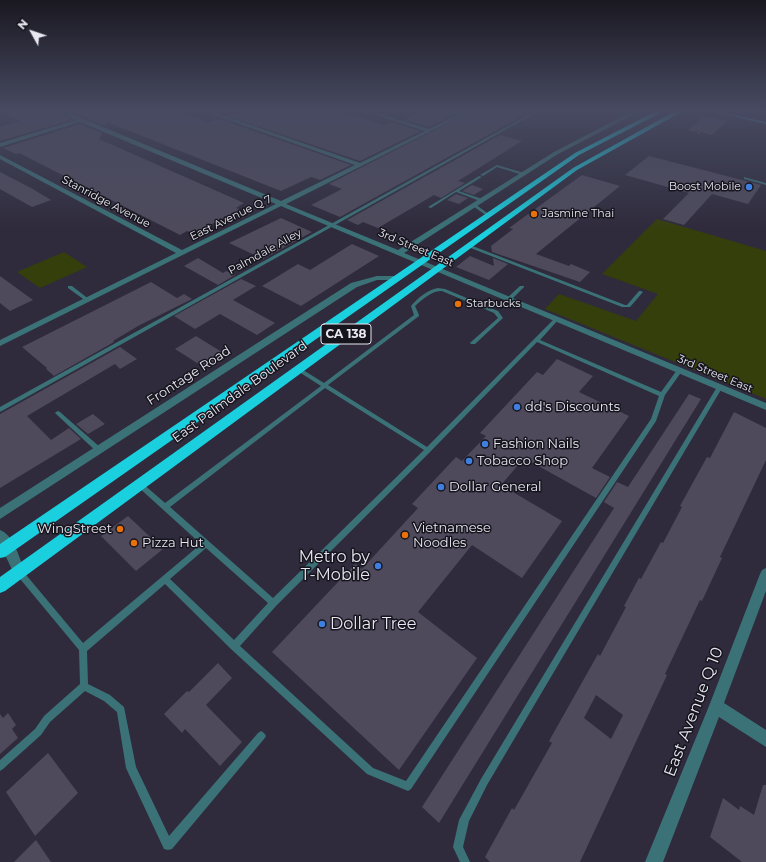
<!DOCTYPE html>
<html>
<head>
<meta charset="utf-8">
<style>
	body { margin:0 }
	#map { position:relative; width:766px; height:862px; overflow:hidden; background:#2f2b3c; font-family:Montserrat,sans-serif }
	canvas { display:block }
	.north { position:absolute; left:12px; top:12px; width:40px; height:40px; -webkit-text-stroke:3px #16151d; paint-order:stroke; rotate:310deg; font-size:11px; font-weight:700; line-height:16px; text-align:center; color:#e9e7f2 }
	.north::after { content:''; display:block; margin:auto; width:14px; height:18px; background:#e9e7f2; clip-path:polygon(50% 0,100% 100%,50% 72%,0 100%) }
</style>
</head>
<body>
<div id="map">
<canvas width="766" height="862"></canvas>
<div class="north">N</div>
</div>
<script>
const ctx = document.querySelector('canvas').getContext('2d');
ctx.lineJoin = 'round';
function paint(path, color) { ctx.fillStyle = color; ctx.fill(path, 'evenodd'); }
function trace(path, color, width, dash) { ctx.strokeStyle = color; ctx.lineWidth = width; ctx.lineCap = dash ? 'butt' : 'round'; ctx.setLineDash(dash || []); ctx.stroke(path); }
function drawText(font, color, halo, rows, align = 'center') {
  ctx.font = font + ' Montserrat,sans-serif'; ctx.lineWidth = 3; ctx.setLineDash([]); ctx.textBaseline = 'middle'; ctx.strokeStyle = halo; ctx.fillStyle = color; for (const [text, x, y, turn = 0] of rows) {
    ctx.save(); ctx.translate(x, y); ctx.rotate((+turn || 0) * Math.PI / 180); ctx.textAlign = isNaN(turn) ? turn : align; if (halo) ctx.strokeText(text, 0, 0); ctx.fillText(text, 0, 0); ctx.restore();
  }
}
paint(new Path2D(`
	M657,219l109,32v148l-221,-90 14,-15 77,27 22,-27 -56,-20z
	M64,252l23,15 -47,21 -23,-16z`), '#353f0b');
paint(new Path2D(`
	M0,110h54l18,10 -72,21v-14l20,-6 -20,-9z
	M67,110h107l34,12 12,-3 131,46 -31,15 -9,-3 -30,14 -174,-69 -2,4z
	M244,110h91l49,15 7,-3 30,9 -61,30 -132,-45z
	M429,110h34l-34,17 -20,-6z
	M474,110h59l-193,107 -29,-12 31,-16 -13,-5z
	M704,116l23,5 -15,14 -15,-4 -1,1 -8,-2z
	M80,124l22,9 -3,6 145,64 -8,5 5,2 -31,15 -18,8 -5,-2 -7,4 -151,-77 -10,-5 -3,1 -13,-6z
	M500,135l22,6 -64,40 7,2 -24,15 -7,-3 -56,33 -15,-6 -5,3 -11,-5z
	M649,156l70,18 42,11 -13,19 -36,-10 -28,31 -21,-6 26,-26 -64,-18z
	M0,172l31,16 20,12 -19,7 -32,-18z
	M582,175l38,11 -84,68 33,12 2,-2 19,8 -10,10 -88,-30 -1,-6 22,-17 -4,-1z
	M472,185l11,4 -9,6 -12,-4z
	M456,194l12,4 -9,6 -12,-4z
	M281,218l31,14 -49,27 -34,-16z
	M352,244l27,12 -78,50 -39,-20 36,-22 12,6z
	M470,256l24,10 -1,-8 15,6 -19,16 -33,-13z
	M198,258l25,15 3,-2 9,4 -17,10 -34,-19z
	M0,276l33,24 -23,11 -10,-8z
	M241,279l15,7 -23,14 42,23 -18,12 -37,-21 -25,15 -21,-13z
	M151,282l26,16 7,-4 8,5 -54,27 -25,15 1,1 -60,34 -8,-7 1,-1 -25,-21z
	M196,336l29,18 -20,14 -30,-19z
	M120,347l17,12 -17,10 -5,-5 -88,52 24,24 18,-12 12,11 -81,49v-74z
	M557,359l36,17 -14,16 50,24 -37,52 18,9 -14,21 -72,-40 -23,27 61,36 -40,57 -50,-33 -54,67 59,46 -78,112 -127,-118 83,-88 7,5 56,-61 -6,-4 44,-47 6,4 24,-25 -6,-3 57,-61 6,3z
	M689,394l12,5 -262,424 -17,-16 192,-299 -10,-6 13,-20 11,5z
	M734,412l32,16v32l-46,97 2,1 -20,43 -2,-1 -35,74 2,1 -87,187h-90l-5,-5 27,-49 2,2 38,-67 -3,-2 49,-87 2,2 26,-49 -2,-1 15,-28 2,1 20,-37 2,1 19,-36 -2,-1 27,-49 3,1zM596,695l27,20 -12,24 -27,-21z
	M93,414l12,10 -17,10 -12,-10z
	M128,516l35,33 -27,22 -35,-35z
	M218,663l14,15 -26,27 36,37 -22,24 -35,-37 -3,4 -18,-19 23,-23 2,1z
	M8,713l8,12 -4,4 6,9 -18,16v-40l3,4z
	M48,753l30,40 -43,43 -29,-44z
	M763,785h3v77h-24l-32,-25 13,-39 16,12 1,-4 14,9z
	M36,840l15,22h-37z`), '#4e4a5c');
paint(new Path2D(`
	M424,110h4l-25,13 -2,-1z
	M537,110h4l-541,302v-5z
	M602,110h6l20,6 -1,1z
	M624,110h5l6,3 -1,1z
	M697,132l4,1 -3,1z
	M497,165l27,8 1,1 -2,1 -26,-8 -14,9 -3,-1z
	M479,176l3,1 -23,14 23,8v2h-2l-24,-9 -25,16 -3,-1z
	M744,177l22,6v2l-22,-6z
	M473,204h2l15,11 -3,1 -14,-10z
	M468,245h2l155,60h2l12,-14h2l2,1 -13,15h-8l-154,-60z
	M68,286h4l18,14 -2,1h-2l-18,-13z
	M520,286h4v1l-13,13h-4v-2z
	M438,288l7,1 53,22 5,7 -28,26h-4l-1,-1 1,-1 27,-24 -4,-5 -52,-22c-11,0 -19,8 -27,15l4,9v1l-91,69 99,62 128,-129h4v1l-19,21 121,52 16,-22h4l1,1 -17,24 -9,26 -245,368 -3,2 -41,-17 -136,-125 -66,-65 -78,67 1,33 22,11 14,12 12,60 33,69 89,-103 3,-2 3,2 2,3 -2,3 -92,110 -4,1 -4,-1 -38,-81 -9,-56 -13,-11 -19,-10 -35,31 -9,13 -38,34 -3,2v-11l35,-31 9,-13 36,-32 -1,-34 -63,-76 -1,-2 1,-2 3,-1 3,1 61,73 118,-99 -64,-58 -1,-2 1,-2 2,-1 2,1 24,21 156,-117 -25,-16 -1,-1 1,-1h4l24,15 90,-68 -3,-9c7,-8 16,-16 27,-18zM537,342l122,54 -8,23 -245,362 -33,-13 -133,-122 36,-40 154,-154zM325,388l99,62 -151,148 -103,-91zM206,548l62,55 -34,37 -64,-61z
	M719,386l3,2 -235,397 -18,36 -6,26 7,15h-10l-7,-15 6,-27 22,-41 236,-392z
	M58,411l2,1 41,36 1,2 -1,2h-4l-41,-38 -1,-1 1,-1z`), '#3b7277');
paint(new Path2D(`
	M55,110h7l219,91 74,-36 -155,-55h8l152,53 65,-32 -65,-21h8l61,19 38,-19h6l-187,94 112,46 156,-98 71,-37 13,-5h7l-16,7 -71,37 -154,99 362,150v7l-485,-204 -281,140v-6l176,-87 -176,-94v-4l182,95 94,-46 -196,-82 -80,25v-4l76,-23z
	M377,276h21l4,2 -4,2h-21l-20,7 -357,232v-11l351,-225z
	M0,530c14,5 20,30 25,42l-2,4 -4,2 -4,-2 -15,-32z
	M766,568v23l-42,112 42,27v17l-47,-30 -56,145h-18l64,-156 51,-132 2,-4z`), '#3b7277');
paint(new Path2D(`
	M704,110h10l52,12v2z`), '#3998a1');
paint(new Path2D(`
	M658,110h8l-87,45 -574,402 -5,1v-14l575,-391z
	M677,110h8l-108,60 -572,421 -5,2v-16l573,-409z`), '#1acfde');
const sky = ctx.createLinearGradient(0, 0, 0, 231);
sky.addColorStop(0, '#1a1821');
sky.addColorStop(0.48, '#474a61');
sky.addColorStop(1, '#474a6100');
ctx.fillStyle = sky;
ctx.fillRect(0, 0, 766, 231);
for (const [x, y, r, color] of [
	[749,187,4,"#3f7fe0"],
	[534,214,4,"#e8710a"],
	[458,304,4,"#e8710a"],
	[517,407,4,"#3f7fe0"],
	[485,444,4,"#3f7fe0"],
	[469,461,4,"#3f7fe0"],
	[441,487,4,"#3f7fe0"],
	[120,529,4,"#e8710a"],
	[405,535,4,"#e8710a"],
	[134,543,4,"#e8710a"],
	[378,566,4,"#3f7fe0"],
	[322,624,4,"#3f7fe0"]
]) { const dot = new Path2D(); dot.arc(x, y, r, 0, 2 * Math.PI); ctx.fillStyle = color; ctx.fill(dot); trace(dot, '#16151d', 1.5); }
drawText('11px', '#e9e7f2', '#16151d', [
	["Boost Mobile",741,187,"right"],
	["Jasmine Thai",542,214],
	["Starbucks",466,304]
], 'left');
drawText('11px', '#e9e7f2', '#16151d', [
	["Stanridge Avenue",106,202,28],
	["East Avenue Q 7",231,218,-26],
	["3rd Street East",416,248,23],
	["Palmdale Alley",265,252,-29],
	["3rd Street East",715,374,23]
]);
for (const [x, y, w] of [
	[346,334,50]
]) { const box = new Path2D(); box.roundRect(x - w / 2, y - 10, w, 20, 3); ctx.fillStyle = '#16151d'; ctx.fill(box); trace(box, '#e9e7f2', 1); }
drawText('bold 12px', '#e9e7f2', null, [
	["CA 138",346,334]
]);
drawText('13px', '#e9e7f2', '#16151d', [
	["Frontage Road",189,376,-33],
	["East Palmdale Boulevard",240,392,-36]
]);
drawText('13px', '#e9e7f2', '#16151d', [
	["dd's Discounts",525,407],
	["Fashion Nails",493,444],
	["Tobacco Shop",477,461],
	["Dollar General",449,487],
	["Vietnamese",413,528],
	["Noodles",413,543],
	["WingStreet",112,529,"right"],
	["Pizza Hut",142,543]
], 'left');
drawText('16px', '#e9e7f2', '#16151d', [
	["Metro by",370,557],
	["T-Mobile",370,575],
	["Dollar Tree",330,624,"left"]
], 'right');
drawText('16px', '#e9e7f2', '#16151d', [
	["East Avenue Q 10",694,712,-69]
]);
</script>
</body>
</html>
